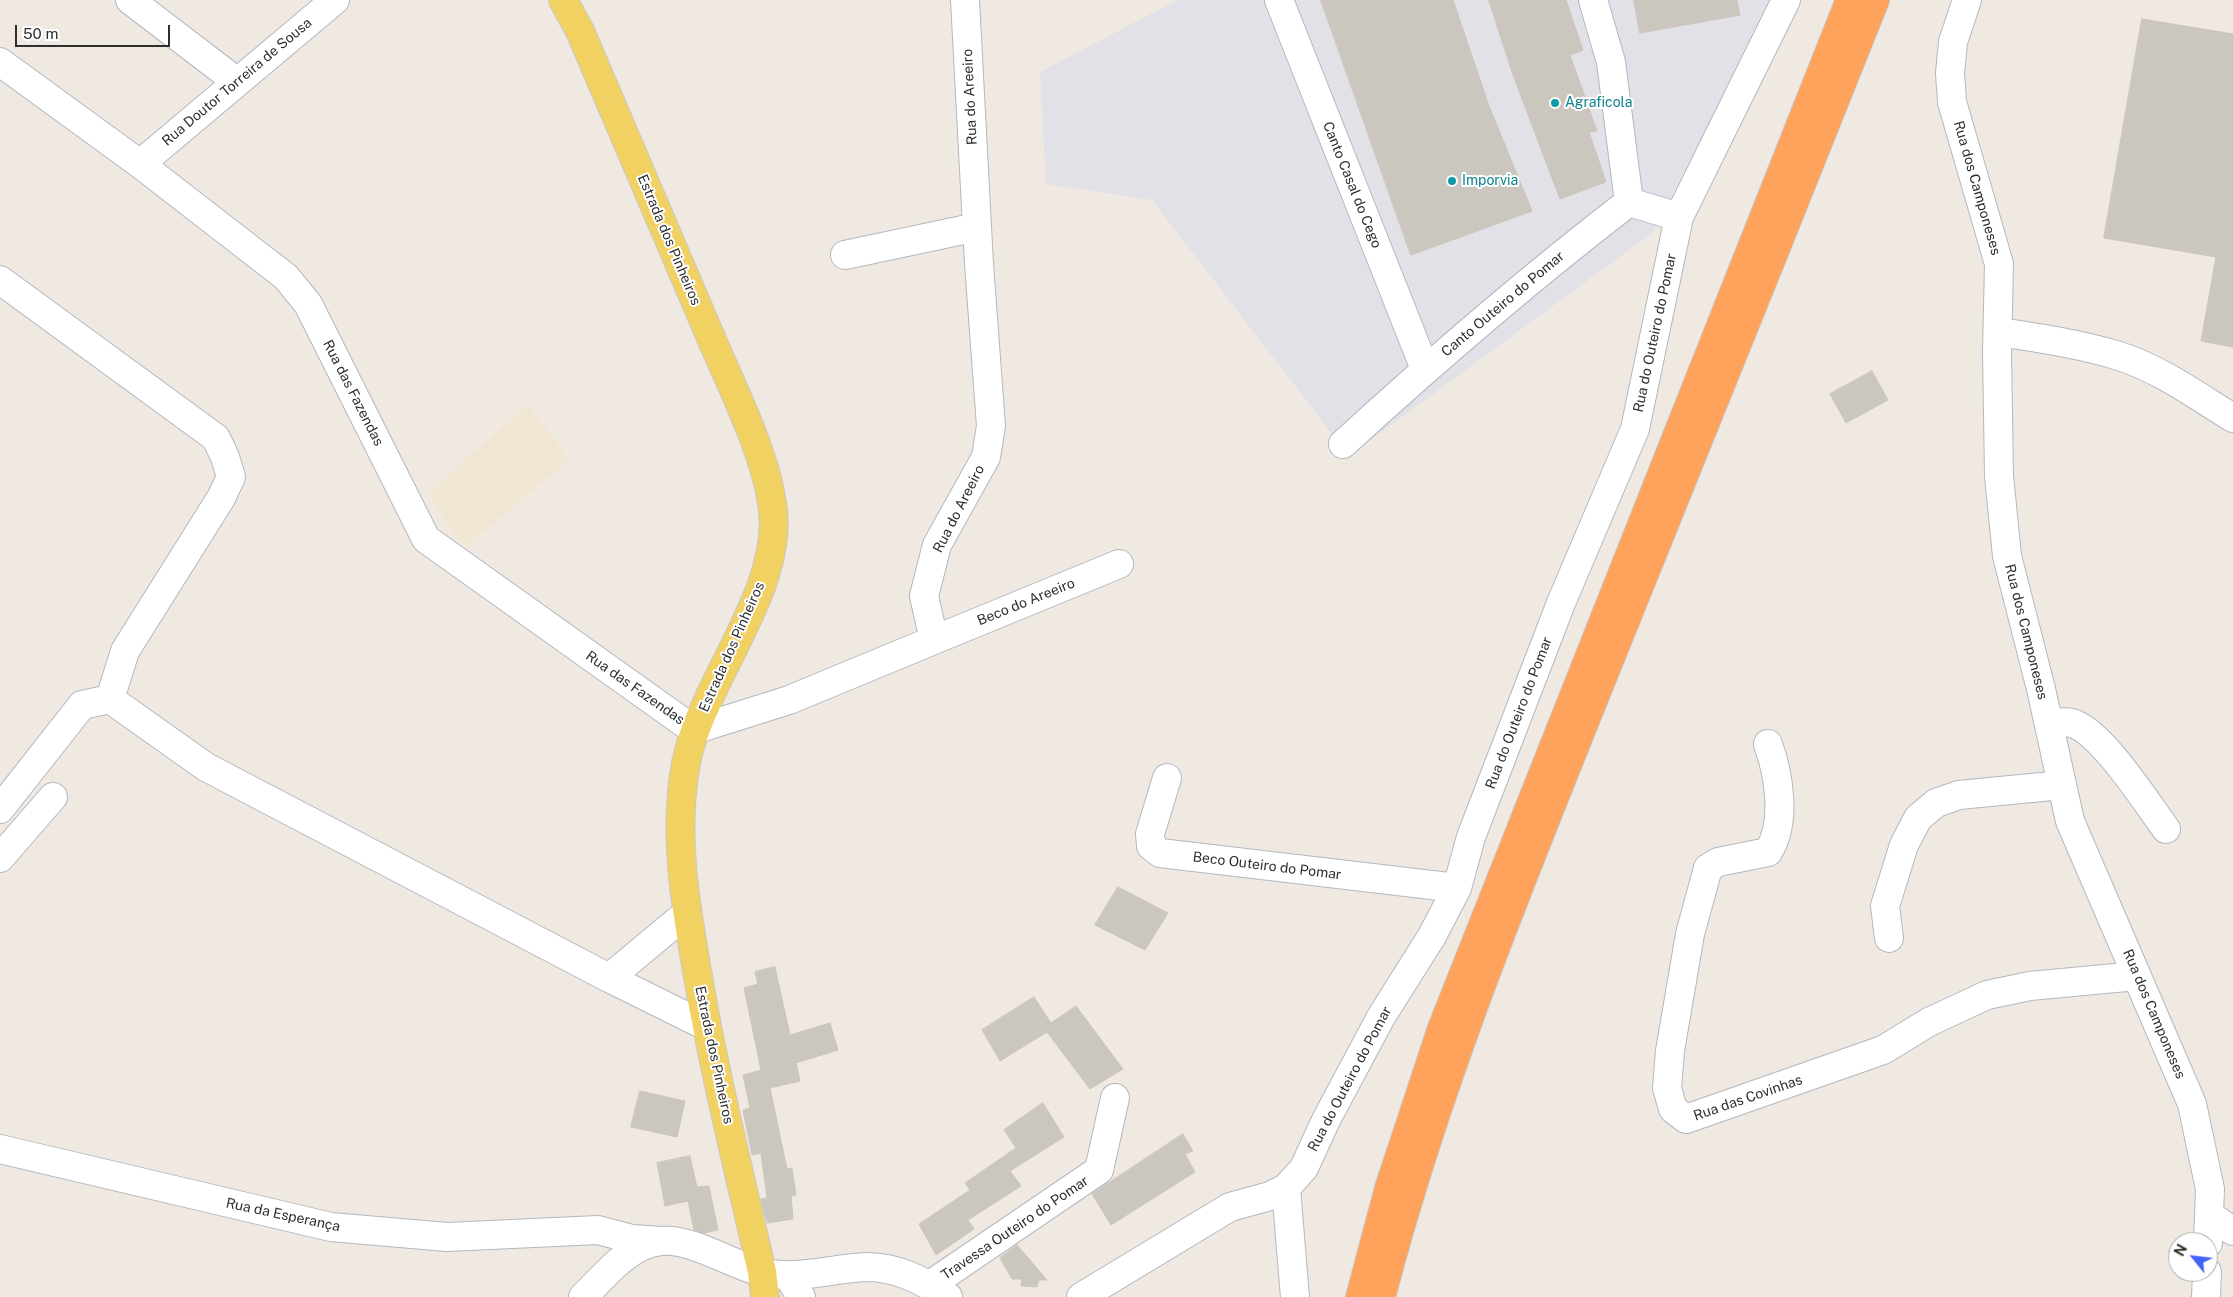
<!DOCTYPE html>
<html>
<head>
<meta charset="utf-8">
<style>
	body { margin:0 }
	#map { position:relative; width:2233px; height:1297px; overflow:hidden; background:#efe9e1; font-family:"Public Sans",sans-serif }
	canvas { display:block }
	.north { position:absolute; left:2168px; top:1232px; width:50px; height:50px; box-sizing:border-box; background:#fff; border:1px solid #ababab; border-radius:50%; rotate:299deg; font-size:14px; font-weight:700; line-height:20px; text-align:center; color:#2e2e2e }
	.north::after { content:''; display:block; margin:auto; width:18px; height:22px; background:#4264fb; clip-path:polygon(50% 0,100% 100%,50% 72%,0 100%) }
	.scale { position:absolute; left:15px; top:25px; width:155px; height:22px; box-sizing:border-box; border:2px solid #2e2e2e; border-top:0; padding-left:6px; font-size:15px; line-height:18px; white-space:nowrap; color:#2e2e2e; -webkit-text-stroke:4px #fff; paint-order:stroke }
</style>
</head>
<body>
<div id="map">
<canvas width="2233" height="1297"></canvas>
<div class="north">N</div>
<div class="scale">50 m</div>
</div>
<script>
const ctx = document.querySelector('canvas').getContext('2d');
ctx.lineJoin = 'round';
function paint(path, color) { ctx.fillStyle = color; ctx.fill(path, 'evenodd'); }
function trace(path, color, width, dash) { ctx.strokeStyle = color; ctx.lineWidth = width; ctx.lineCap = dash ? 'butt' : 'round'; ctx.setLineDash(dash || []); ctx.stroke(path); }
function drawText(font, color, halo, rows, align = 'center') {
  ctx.font = font + ' "Public Sans",sans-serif'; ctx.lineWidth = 4; ctx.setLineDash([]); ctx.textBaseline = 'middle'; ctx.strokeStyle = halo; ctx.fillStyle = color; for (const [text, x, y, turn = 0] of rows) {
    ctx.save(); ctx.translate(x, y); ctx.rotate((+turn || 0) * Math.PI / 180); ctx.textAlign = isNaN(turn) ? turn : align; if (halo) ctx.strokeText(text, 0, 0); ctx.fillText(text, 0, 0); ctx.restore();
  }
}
paint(new Path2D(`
	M1177,0h597l-122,233 -303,223 -197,-256 -106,-16 -6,-112z`), '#e3e1e8');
paint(new Path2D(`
	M528,404l41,55 -104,88 -12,-14 -24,-40z`), '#f0e6d1');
const building = new Path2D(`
	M1321,0h132l36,106 43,105 -121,44z
	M1489,0h77l17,50 -13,5 27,76 -8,1 17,50 -46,17 -47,-124z
	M1634,0h103l3,15 -100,18z
	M2142,19l91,15v313l-32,-6 15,-84 -112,-19z
	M1872,371l16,29 -42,23 -16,-29z
	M1118,887l50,26 -23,37 -50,-25z
	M775,967l15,68 40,-12 8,27 -42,13 4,18 -30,7 17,81 5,-1 4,27 -5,1 2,23 -26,4 -6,-24 6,-1 -6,-45 -9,2 -9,-45 7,-2 -7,-33 18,-5 -17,-82 14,-4 -3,-12z
	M1034,997l17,26 25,-17 47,63 -33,20 -43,-57 -47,29 -18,-31z
	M640,1091l45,10 -8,36 -46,-10z
	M1043,1103l21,34 -54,34 11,15 -53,34 6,9 -38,26 -17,-31 51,-34 -5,-7 51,-35 -12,-18z
	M1183,1134l10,17 -8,3 10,18 -84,53 -19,-31z
	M690,1156l7,31 12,-1 9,44 -14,3 -10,-3 -6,-29 -23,5 -8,-43z
	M1017,1245l30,35h-8l-2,7 -16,-1 1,-7h-10l-12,-21z`);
paint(building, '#cbc7bf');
trace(building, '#cbc5ba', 1);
const minor = new Path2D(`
	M130,0l106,81
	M1279,0l146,369
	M1593,0l18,62 18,140
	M1967,0l-14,42 -3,31 2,29 47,162 -2,88 2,124 8,80 34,133 29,132 122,283 18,85 -1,26 24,16
	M0,62l140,102 146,113 22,27 118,235 268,191 95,-30 145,-60 -10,-44 13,-51 49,-88 5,-31 -12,-162 -14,-264
	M140,164l195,-164
	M845,255l132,-28
	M0,280l216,158 9,19 6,20 -10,21 -96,153 -15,48
	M1999,332c40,6 81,12 120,24 41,13 78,40 114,62
	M1343,444c92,-84 187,-166 286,-242l50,15
	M934,640l185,-76
	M110,699l96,68 403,211 97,48
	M2049,723c6,0 16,-2 23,0 30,9 74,79 94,106
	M1768,744c11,31 19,79 0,108l-50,10 -10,6 -18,66 -20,117 -3,37 6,21 13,10 197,-69 46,-28 58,-27 43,-9 107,-10
	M1167,778l-17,56 1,12 9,7 297,35
	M0,809l82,-104 28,-6
	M0,858l53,-61
	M1889,938l-4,-32 19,-61 14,-27 18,-15 23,-8 103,-10
	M609,978l78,-65
	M0,1149l331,78 116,10 151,-7 34,9 29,2
	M1286,1188l9,109
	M2208,1243l1,-28
	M788,1275l13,22
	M930,1285l169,-115 16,-72
	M583,1297c22,-21 45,-53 78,-56 32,-3 70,24 101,31 35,9 70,-4 105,-5 31,0 56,14 81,30
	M1081,1297l149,-90 40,-11 16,-8 18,-20 22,-48 55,-103 51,-81 25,-48 14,-51 90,-234 74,-174 44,-212 107,-217
	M2206,1297l1,-25`);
const major = new Path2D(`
	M563,0l17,31c43,101 86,202 129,302 22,53 58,121 64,178 9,82 -72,173 -87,252 -13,70 -1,139 11,208 17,101 42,201 65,301l3,25`);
const highway = new Path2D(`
	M1360,1297l29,-109 53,-160 408,-1028
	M1381,1297c55,-211 137,-409 218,-611 92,-228 185,-457 276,-686`);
trace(minor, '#b4b7c1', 30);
trace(major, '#c9c9c9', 30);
trace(highway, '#c9c9c9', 30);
trace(minor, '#fff', 28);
trace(major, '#f2d163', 28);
trace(highway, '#ffa35c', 28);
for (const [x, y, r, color] of [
	[1555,103,5,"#0f9aa8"],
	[1452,181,5,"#0f9aa8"]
]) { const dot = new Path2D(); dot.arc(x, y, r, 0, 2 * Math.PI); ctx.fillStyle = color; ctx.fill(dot); trace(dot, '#fff', 2); }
drawText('14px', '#2e2e2e', '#fff', [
	["Rua Doutor Torreira de Sousa",237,82,-40],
	["Rua do Areeiro",970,97,-93],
	["Canto Casal do Cego",1352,185,68],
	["Rua dos Camponeses",1977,188,74],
	["Estrada dos Pinheiros",669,240,67],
	["Canto Outeiro do Pomar",1503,304,-40],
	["Rua do Outeiro do Pomar",1655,333,-78],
	["Rua das Fazendas",353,393,63],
	["Rua do Areeiro",959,509,-63],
	["Beco do Areeiro",1026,602,-22],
	["Rua dos Camponeses",2026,632,76],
	["Estrada dos Pinheiros",732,647,-66],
	["Rua das Fazendas",635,688,35],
	["Rua do Outeiro do Pomar",1519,713,-69],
	["Beco Outeiro do Pomar",1267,866,7],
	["Rua dos Camponeses",2154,1014,67],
	["Estrada dos Pinheiros",714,1055,78],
	["Rua do Outeiro do Pomar",1350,1079,-62],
	["Rua das Covinhas",1748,1098,-19],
	["Rua da Esperança",283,1215,12],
	["Travessa Outeiro do Pomar",1015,1228,-34]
]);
drawText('14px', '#0d838f', '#fff', [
	["Agraficola",1565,103],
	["Imporvia",1462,181]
], 'left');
</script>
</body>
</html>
